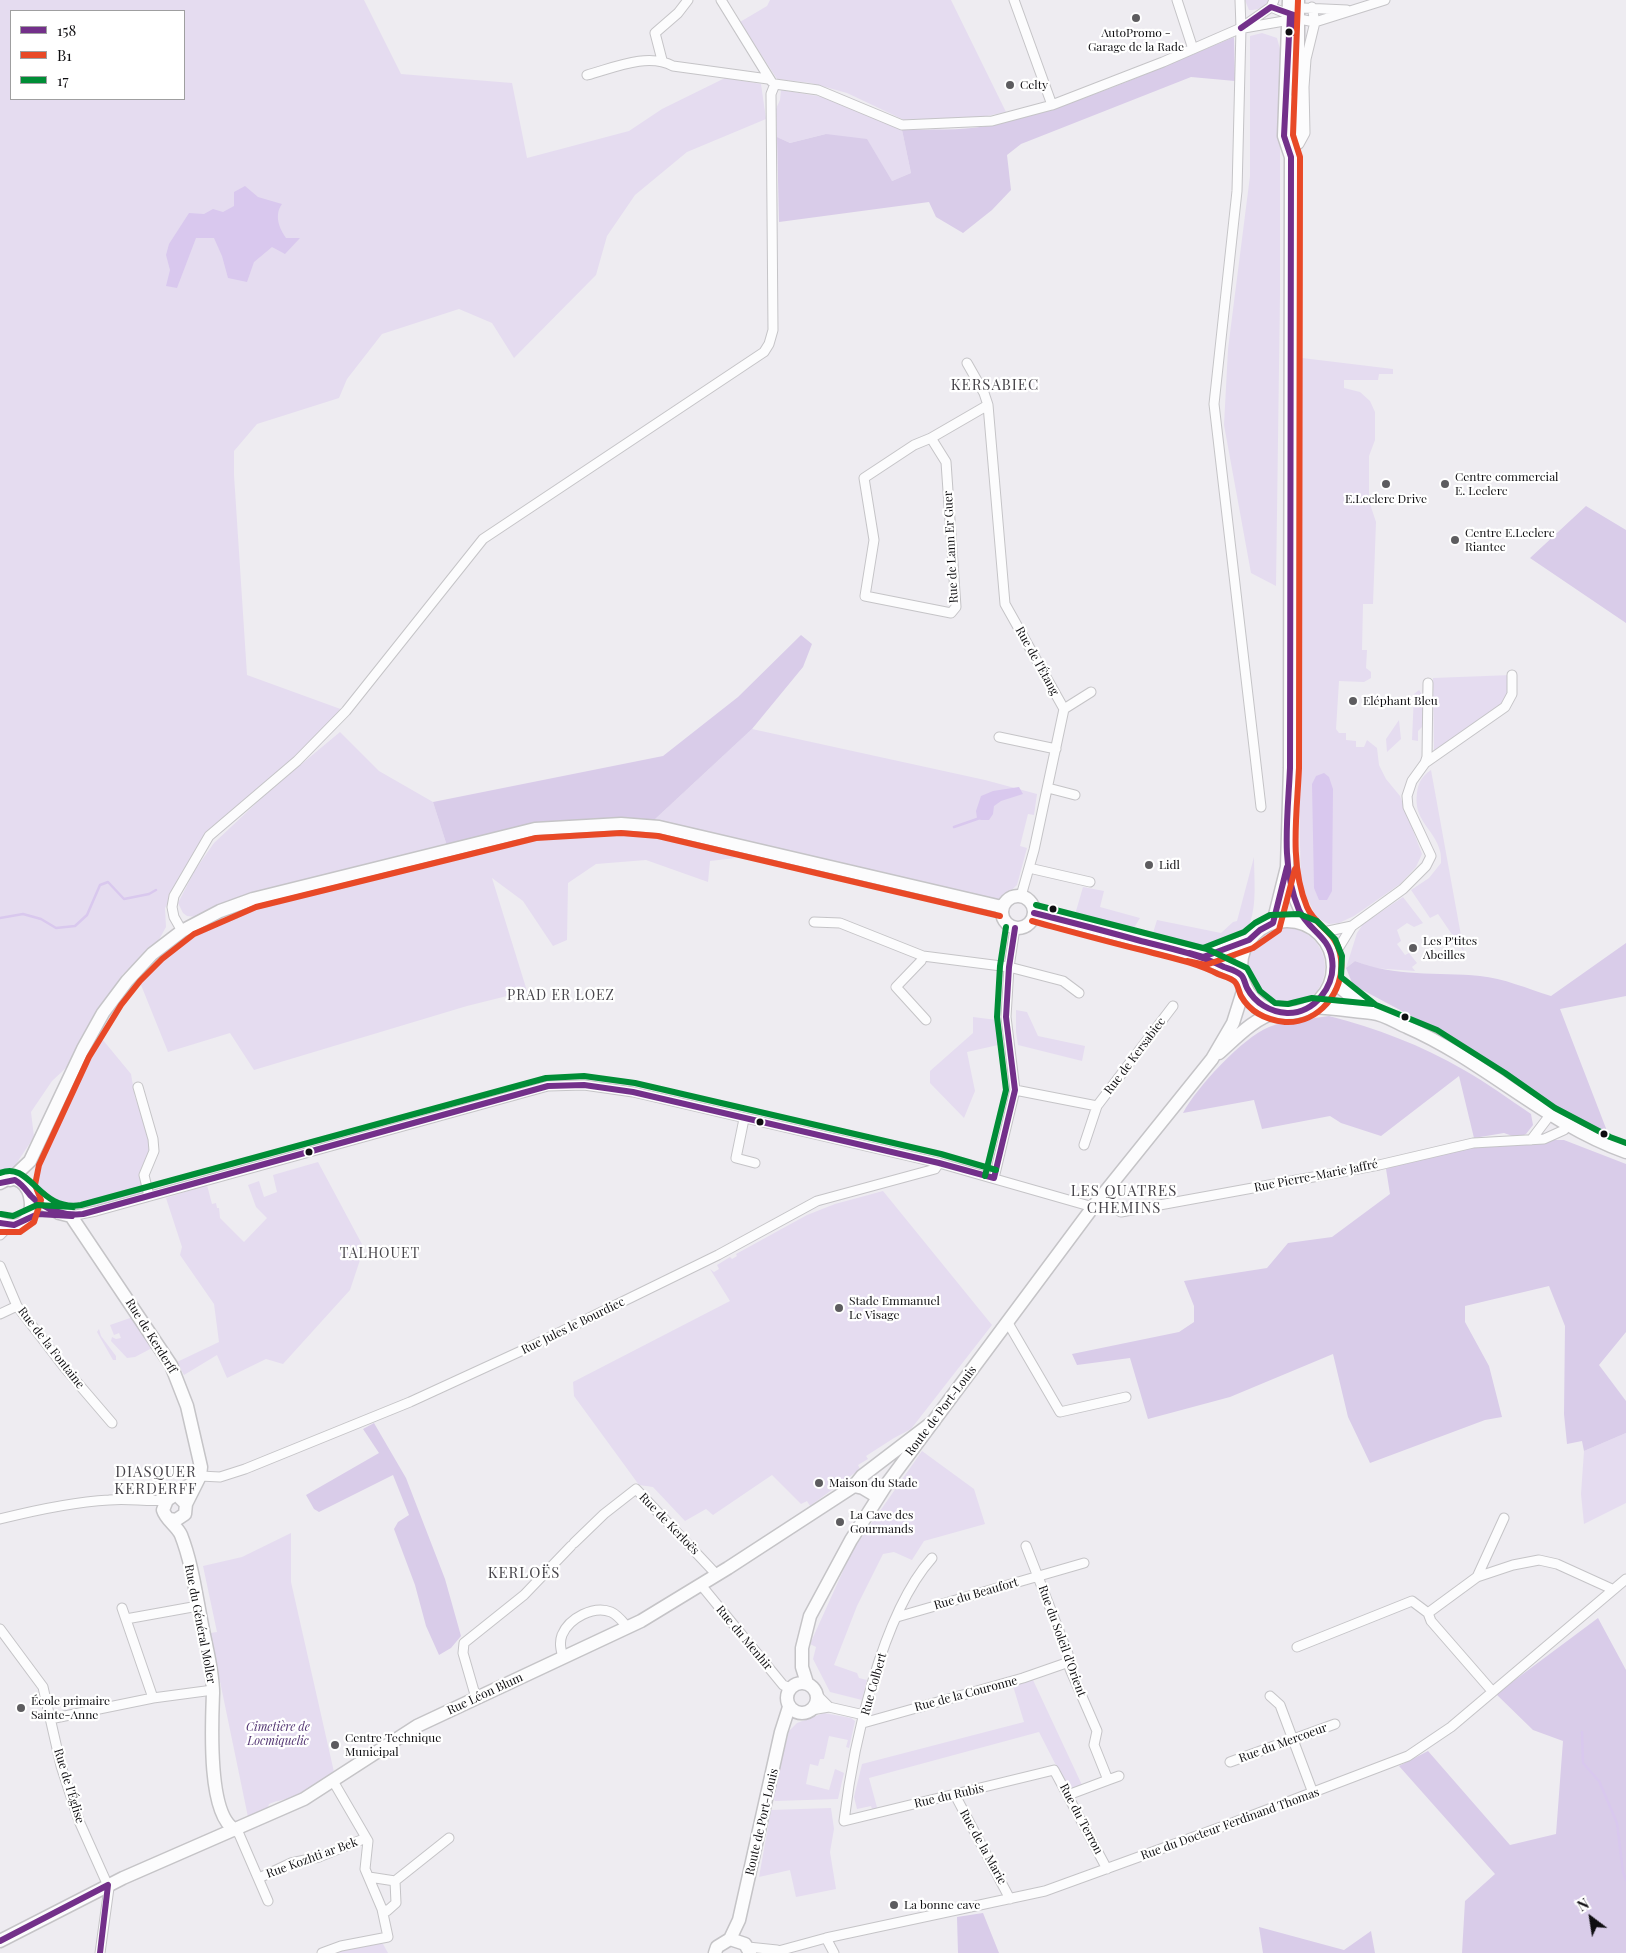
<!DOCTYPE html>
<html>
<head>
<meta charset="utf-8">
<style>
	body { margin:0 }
	#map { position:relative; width:1626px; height:1953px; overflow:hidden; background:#eeecf1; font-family:"Playfair Display",serif }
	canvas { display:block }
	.legend { position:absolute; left:10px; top:10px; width:175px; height:90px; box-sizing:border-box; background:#fff; border:1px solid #9f9fa0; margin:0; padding:6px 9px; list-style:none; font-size:15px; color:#0f0e11 }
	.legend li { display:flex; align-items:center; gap:10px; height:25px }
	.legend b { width:25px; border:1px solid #9f9fa0 }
	.north { position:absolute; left:1566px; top:1893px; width:50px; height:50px; -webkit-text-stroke:4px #fff; paint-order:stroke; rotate:329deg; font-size:14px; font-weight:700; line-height:20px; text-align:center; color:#0f0e11 }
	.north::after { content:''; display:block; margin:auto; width:18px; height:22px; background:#0f0e11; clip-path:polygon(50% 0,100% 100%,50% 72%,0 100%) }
</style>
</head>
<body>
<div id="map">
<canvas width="1626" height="1953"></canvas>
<ul class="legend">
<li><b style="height:6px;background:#73308a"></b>158</li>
<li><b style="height:6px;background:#e84927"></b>B1</li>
<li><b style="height:6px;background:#008d36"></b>17</li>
</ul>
<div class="north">N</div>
</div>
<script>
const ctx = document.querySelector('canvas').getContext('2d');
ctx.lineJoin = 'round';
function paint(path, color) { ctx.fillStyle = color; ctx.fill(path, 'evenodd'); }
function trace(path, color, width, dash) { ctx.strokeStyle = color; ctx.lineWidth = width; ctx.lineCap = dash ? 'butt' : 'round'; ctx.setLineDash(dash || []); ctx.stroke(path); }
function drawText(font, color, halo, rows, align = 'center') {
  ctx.font = font + ' "Playfair Display",serif'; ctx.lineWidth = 4.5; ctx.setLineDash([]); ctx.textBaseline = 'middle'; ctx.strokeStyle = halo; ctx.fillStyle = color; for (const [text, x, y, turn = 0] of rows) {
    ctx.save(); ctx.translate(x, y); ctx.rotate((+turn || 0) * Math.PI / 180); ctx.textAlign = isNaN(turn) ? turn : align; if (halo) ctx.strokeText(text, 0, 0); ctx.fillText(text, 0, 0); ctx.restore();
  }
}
paint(new Path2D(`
	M0,0h364l37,74 111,9 15,75 102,-27 33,-22 63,-31 36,6 5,35 -79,33 -52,43 -28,41 -11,39 -82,83 -22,-35 -33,-14 -77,25 -35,45 -8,19 -82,26 -23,27v24l13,200 99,36 -137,125 -44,72 1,19 -10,18 -33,29 -33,50 -22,42 -16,15 -21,31 3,25 -20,30 -14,8zM11,11h173v88h-173z
	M770,0h181l55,112 -24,5 -78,3 -57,-27 -36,-10 -34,-4 -37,-57 27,-16z
	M1245,0h24c-5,8 -11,10 -20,10z
	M1262,33l15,5 3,11v245l-4,292 -25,-13 -27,-148 4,-76 22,-173v-140z
	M781,90l42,7 79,33 9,43 -19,8 -66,-47 -36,9 -13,-6 -1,-28 4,-9z
	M1302,358l91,11v5h-14l-1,6h-34v8l16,4 10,9 5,11v28l-6,16v45l7,21 -3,82h-10l-1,46h5l-1,18 5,4v6l-7,4 -25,-1 -3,48 3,4h7v7l10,1v6h8l3,-7 10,8 2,17 7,14 14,17 22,58 -6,13 -16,17 -46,32 -15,7 -10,1 -12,-6 -16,-32 -3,-129z
	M1512,675l-6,23 -5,8 -67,45 -1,-73z
	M1419,690l4,6v30l-5,5v10l-6,-1 2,-46z
	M1399,720l2,19 -14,13 -1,-13z
	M752,729l233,51 52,14 -3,21 -6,-1 -8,32 7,2 -10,37 -17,16 -347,-80z
	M340,732l39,39 54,31 14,44 -221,55 -30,16 -9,-1 -4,-3 -5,-10 17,-33 19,-27 54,-51z
	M1431,770l33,182 -26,-38 -8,4 -19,-28 18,-12 12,-15c0,-4 0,-9 -1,-12 -6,-23 -27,-30 -23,-58 1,-10 5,-17 14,-23z
	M613,830l39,4 55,10 29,14 -26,3 -2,21 -62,-22 -50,4 -28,19 -1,57 -14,6 -30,-45 -31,-23 35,113 -60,15 -213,64 -24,-37 -62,19 -29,-72 30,-27 28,-20 53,-24 291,-74z
	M1254,857c0,22 3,46 -4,66 -2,5 -7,8 -11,11 -24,20 -60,9 -87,2l5,-16 64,13 12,-11 4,-1z
	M1083,887l21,4 -4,16 40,11 -8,13 -58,-13z
	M1403,897l20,26 -9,4 -7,-4 -10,7 4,11 -4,3 8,11 4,-2 8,10 -5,4 3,4 -43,-3 -17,-7 -9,7 11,-35 6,-9z
	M1247 967a39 39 0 1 1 78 0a39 39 0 1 1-78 0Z
	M1016,1010l11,2 11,24 47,10 -3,15 -64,-16 -2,-13z
	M973,1017l24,3 1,25 -31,7 8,39 -11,27 -34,-35v-12l43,-38z
	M98,1034l33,40 4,23 13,37 1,16 -10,24 5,19c-19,5 -57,19 -75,17 -15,-1 -34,-13 -35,-29 -1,-18 52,-129 64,-147z
	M318,1162l46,86 -14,42 -67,74 -17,-5 -39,19 -10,-23 -33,20 -7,-13 42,-20 -5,-38 -34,-49 2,-8 -16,-49 41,-13 5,19 4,-1 1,5h2l1,10 24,24 23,-24 -11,-11 -8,-22 11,-4 5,16 13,-5 -4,-17z
	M883,1191l109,134 -81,104 -17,9 -28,18 2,3 -10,6 2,4 -50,37 -3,-5 -6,3 -29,-29 -59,40 -7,-6 -21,12 -32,-34 -14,-2 -65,-89 -1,-14 157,-81 -20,-32 4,3 5,-3 -2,-4 13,-8 2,2 5,-3 -1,-2 71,-39 28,-11z
	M133,1317l19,31 -17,9 -8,1 -16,-17 1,-4 4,2 5,-1 -2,-5 -5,2 -4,-10z
	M99,1329l2,7 15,20v4h-3l-16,-28z
	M1626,1433v70l-42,21 -3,-30 3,-43z
	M922,1451l52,38 11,35 -61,17 -12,19 -18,-8 -11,2 -26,52 -23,59 23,8 2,5 8,2 -5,20 -32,-8 -17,-33 3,-12 -6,-3 42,-93z
	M291,1533v49l43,190c-11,7 -23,16 -35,22 -11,6 -22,6 -30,10l-2,5 -19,8 -38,-184 7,-1 -14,-66 39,-9z
	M1033,1680l49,105 -10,4 -5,-2 -28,-55 -170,46 9,33 -5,1 -2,-6 -14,3 -3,-12 8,-33 162,-42 -11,-36z
	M824,1713l27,5 4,3 -6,27 -3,-1 2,-7 -19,-4 -5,23h-4l-2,7 -8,-2 -4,20 23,6 6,-21 9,4 -6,26 -63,2 -3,-4 17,-66 8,-8z
	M831,1808l3,21 -4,23 6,37 -40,8 -6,-27 -31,7 12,-67z
	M358,1944h25l5,9h-59z`), '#e5dcf0');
paint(new Path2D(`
	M1234,37l1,44 -44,-4 -170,67 -14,11 4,35 -19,20 -29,23 -27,-16 -7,-15 -150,20 -2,-85 13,6 36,-9 41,5 25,42 19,-8 -9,-43c28,-1 58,1 84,-4 87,-18 167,-55 248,-89z
	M1586,506l40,24v93l-96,-65z
	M801,635l11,9 -9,23 -51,62 -99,92 -36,-2 -81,3 -89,24 -14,-44 230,-46 75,-59z
	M1626,943v53l-66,13 47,122 -3,3 -65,-38 -90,-60 -96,-51 -7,-17 9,-7c39,16 83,11 125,15 23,2 48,13 71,20z
	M1329,1016c47,12 92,29 135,54 23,13 45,29 67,44l2,11 -7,9 -8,4 -14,-5 -30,5 -15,-62 -78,60 -40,-13 -11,-7 -68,13 -8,-29 -71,13c14,-26 59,-75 86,-86 16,-7 42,-8 60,-11z
	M1564,1140l62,24v168l-27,33 27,36v32l-42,18 -2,-10 -15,3 -3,-30 1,-88 -16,-40 -84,20v16l24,44 13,51 -17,3 -115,43 -22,-46 -15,-63 -103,43 -82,22 -18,-61 -53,7 -5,-11 107,-22 15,-10v-16l-10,-25 83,-13 21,-25 44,-6 58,-43 -4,-25c62,-27 112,-29 178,-29z
	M374,1423l32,55 39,101 16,57 -10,12 -12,7 -13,-29 -11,-41 -21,-56 4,-7 11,-7 -16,-40 -74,37 -5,-3 -8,-14 73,-42 -16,-24z
	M1598,1618l28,52v283h-164l3,-52 30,-27 -96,-108 29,-15 82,94 46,-11 7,-93 -30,-11 -37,-36z
	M983,1913l16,40h-41l-1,-36z
	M1259,1927l85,23 27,-19 4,22h-112z`), '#d9cce9');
paint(new Path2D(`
	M245,186l13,11 24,7c-8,11 -3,24 4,34h14l-15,16 -13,-7 -18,15 -7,20 -19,-4 -6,-22 -8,-18h-18l-19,50 -11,-2 4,-16 -4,-15 3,-11 20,-31 15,1 9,-5 10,3 11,-6v-14z
	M1324,773l5,4 4,12 -1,102 -5,9h-8l-5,-12 -2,-104 4,-8z
	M1019,787l4,7 -22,7 -7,5 -1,8 -4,6h-8l-4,-2 -1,-7 5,-15 12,-5z`), '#d9c8ee');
trace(new Path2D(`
	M954,827l26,-9
	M0,918l23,-4 18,5 15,9 19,-2 12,-11 13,-30 8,-3 16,17 25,-5 7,-4
	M1582,1732l1,31 16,18 18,42 6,49 3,8`), '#d9c8ee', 2.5);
const street = new Path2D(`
	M721,0l50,81
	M1014,0l38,105
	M1177,0l16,49
	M1240,0l1,28 -4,163 -23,213 47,403
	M1271,7l19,8h4l9,-7 44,2
	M1295,16l4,3 16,3 70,-22
	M1244,28l40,-7 6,-6
	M662,60l-7,-27 23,-20 10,-13
	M587,75c26,-7 61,-23 86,-9l95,13
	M1299,144l6,-11 -1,-46 2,-28 9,-37 -3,-15
	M1291,145l1,-45
	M967,363l17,30 4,12 17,199 59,105 -30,141 -13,46
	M931,438l15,24 10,145 -5,6 -86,-17 9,-56 -10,-62 50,-33 17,-7 57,-33
	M1064,709l27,-17
	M999,737l57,12
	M1425,763l2,-6 1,-74
	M1048,788l27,7
	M1029,868l61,14
	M814,922l26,1 83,33 86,11 54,14 16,12
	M182,931l-8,-14 -2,-10 2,-11 35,-60 88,-75 49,-50 137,-172 281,-187 5,-8 4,-14 -2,-236 4,-10 43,6 84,35 90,-4 60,-16 111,-43 78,-34 30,-21 3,-7
	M1319,933l33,-7
	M923,956l-2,5 -25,26 30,33
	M1333,957l19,-31 51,-37 23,-23 5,-10 -23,-49 -1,-11 5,-15 13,-18 80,-56 7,-13v-19
	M138,1087l15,52 1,12 -10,24 5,21
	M1015,1090l82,16 76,-100
	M744,1119l-8,39 19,5
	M1531,1140l19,-25
	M1084,1145l13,-39
	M994,1178l21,-88 -9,-73 3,-50 6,-39
	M1102,1201l19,11 258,-47 94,-22 71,-4 20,-9 4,-5
	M71,1216l25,-5 452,-125 36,-1 49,7 306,71 154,44
	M0,1235l10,-10
	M0,1266l17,40 47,61 48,56
	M0,1314l17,-8
	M1008,1323l52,89 66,-15
	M200,1476l20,1 25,-8 165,-67 124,-57 184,-90 99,-54 118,-32 4,-6
	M0,1519c36,-9 72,-17 109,-19 20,-2 38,2 58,0
	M574,1543l30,-29 32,-25 81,86
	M1026,1546l42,108 2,15 27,62 -3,14 14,35 -40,15
	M932,1558c-51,57 -79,188 -88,263l210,-51 53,99
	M1477,1577l27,-59
	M701,1585l82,100 7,3
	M122,1608l31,90
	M1428,1613l3,8 61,70
	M897,1617l187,-54
	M126,1619l72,-13
	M0,1629l43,58 18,79 18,55 30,67 -9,65
	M1297,1647l115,-46 16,12 49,-36 36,-12 26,-5 18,4 55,25
	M563,1658c-2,-8 -4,-15 -1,-23 7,-17 32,-30 49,-23 7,3 12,10 17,16
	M817,1695l12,12
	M1270,1696l10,9 33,88
	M476,1698l-13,-45 1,-10 60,-48 47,-49
	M811,1710l18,-3 35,8
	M50,1719l103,-21 60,-8
	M863,1723l160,-45 46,-16
	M1230,1762l105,-38
	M1108,1780l11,-4
	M333,1781l35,60 -3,28 17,40 5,2 9,-8 -1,-22 -26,-4
	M955,1795l55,104
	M234,1829l5,5 29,67
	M259,1878l32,-15 28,-6 47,-19
	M395,1881l54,-43
	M826,1938l8,15
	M748,1947l29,3
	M322,1953l19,-7 47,-9 -6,-28
	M771,1953l55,-15 219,-47 190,-69 173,-66 43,-29 175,-148`);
const secondary = new Path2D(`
	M1289,0l-5,136 7,21
	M1288,870l8,30 11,25
	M1002 912a16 16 0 1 1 32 0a16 16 0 1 1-32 0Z
	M1034,913l169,44 39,18
	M1241 967a46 46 0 1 1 92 0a46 46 0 1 1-92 0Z
	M1273,923l14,-56 3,-99 1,-611 7,-23v-134
	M1203,957l46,-17
	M1332,981l40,32
	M1312,1007c20,1 40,4 60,6 12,1 25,10 35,14 78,34 139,97 219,125
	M1219,1053c17,-15 35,-35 58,-41
	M10,1180l20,-19 53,-112 20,-36 24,-32 25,-27 30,-23 38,-20 33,-12 282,-70 86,-5 38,3 343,80
	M0,1183c35,-23 47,58 0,40
	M32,1197l27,16 12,3 100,149 16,41 14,61 -1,9 -14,28
	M197,1480l-30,20 -4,10c3,10 14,16 18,25 11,28 15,60 21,90 4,22 11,45 11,68 -1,29 -6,119 21,136
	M854,1486l9,2 15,9
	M169,1519l7,1 9,-6 1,-10 -6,-6
	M807,1683l-5,-16v-19l8,-32 41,-76 35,-55 207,-278 119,-148 21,-36 12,-38
	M787 1698a15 15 0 1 1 30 0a15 15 0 1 1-30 0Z
	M730,1939l9,-19 42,-188 8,-25
	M0,1941l123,-63 181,-79 113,-73 224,-105 87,-53 126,-82 8,-10 72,-55
	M715,1953l2,-6 13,-8 15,5 5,9`);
trace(street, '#c5c4c7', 11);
trace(secondary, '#c5c4c7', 15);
trace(street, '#fcfcfd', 9);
trace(secondary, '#fcfcfd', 12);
trace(new Path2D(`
	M1241,28l30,-21 23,8v18
	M1034,913c36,9 71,18 107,28 28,7 56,13 83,26 5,2 13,4 17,8 3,2 4,9 6,13 8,15 23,24 40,25 27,1 49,-27 45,-54 -3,-23 -24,-29 -33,-49 -19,-44 -11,-95 -9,-142l1,-611 -7,-21 6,-121
	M1189,953l14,4 46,-17 11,-10 13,-7 14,-56
	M994,1178l21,-88 -9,-73 3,-50 6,-39
	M0,1183l15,-3c7,4 11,10 16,16 13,14 34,20 52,18l465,-128 36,-1 49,7 306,71 55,15
	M0,1223l14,2 24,-11 34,2
	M0,1941l108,-56 -8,68`), '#73308a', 6);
trace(new Path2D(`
	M1032,921c37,10 73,20 110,29 26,7 52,12 76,24 5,2 14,4 17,8 3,3 4,10 6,14 9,16 26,24 44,26 33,2 60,-30 56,-63 -3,-28 -25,-31 -34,-52 -18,-43 -10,-93 -8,-139l1,-611 -7,-22 5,-135
	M1187,961l19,4 47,-17 26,-18 16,-61
	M0,1232h20l14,-10 7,-22 -6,-15 4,-20 50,-108 32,-52 19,-24 22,-22 32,-25 62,-27 280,-69 85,-5 37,3 342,80`), '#e84927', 6);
trace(new Path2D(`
	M1036,905l167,43 41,-16 11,-9 15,-8 29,-1 18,7 18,18 7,17 -1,21 35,28 61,25 68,43 50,35 55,29 16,6
	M1191,945l16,4 40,19 13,23 15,12 13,1 24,-6 61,6
	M0,1173c31,-13 38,39 81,32l465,-127 38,-2 51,7 306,71 55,16
	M985,1176l21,-86 -9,-73 3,-51 6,-39
	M1,1214l12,2 24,-11 36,2`), '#008d36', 6);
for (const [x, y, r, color] of [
	[1136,18,5,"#5d5c5f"],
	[1289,32,4.5,"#0f0e11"],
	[1010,85,5,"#5d5c5f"],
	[1386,484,5,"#5d5c5f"],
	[1445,484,5,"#5d5c5f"],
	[1455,540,5,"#5d5c5f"],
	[1353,701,5,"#5d5c5f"],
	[1149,865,5,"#5d5c5f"],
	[1053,909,4.5,"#0f0e11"],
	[1413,948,5,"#5d5c5f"],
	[1405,1017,4.5,"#0f0e11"],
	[760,1122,4.5,"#0f0e11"],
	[1604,1134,4.5,"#0f0e11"],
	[309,1152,4.5,"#0f0e11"],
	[839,1308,5,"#5d5c5f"],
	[819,1483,5,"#5d5c5f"],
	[840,1522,5,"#5d5c5f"],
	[21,1708,5,"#5d5c5f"],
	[335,1745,5,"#5d5c5f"],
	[894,1905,5,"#5d5c5f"]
]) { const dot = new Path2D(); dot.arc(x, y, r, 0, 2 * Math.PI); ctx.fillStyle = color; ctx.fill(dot); trace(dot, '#fff', 2); }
drawText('12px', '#0f0e11', '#fff', [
	["AutoPromo -",1136,33,"center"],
	["Garage de la Rade",1136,47,"center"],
	["Celty",1020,85],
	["Centre commercial",1455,477],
	["E. Leclerc",1455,491],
	["E.Leclerc Drive",1386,499,"center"],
	["Centre E.Leclerc",1465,533],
	["Riantec",1465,547],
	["Eléphant Bleu",1363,701],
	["Lidl",1159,865],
	["Les P'tites",1423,941],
	["Abeilles",1423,955],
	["Stade Emmanuel",849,1301],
	["Le Visage",849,1315],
	["Maison du Stade",829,1483],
	["La Cave des",850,1515],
	["Gourmands",850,1529],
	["École primaire",31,1701],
	["Sainte-Anne",31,1715],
	["Centre Technique",345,1738],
	["Municipal",345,1752],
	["La bonne cave",904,1905]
], 'left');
drawText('12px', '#0f0e11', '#fff', [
	["Rue de Lann Er Guer",951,547,-93],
	["Rue de l'Étang",1037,661,61],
	["Rue de Kersabiec",1135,1056,-53],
	["Rue Pierre-Marie Jaffré",1316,1176,-11],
	["Rue Jules le Bourdiec",573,1326,-26],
	["Rue de Kerderff",151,1336,58],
	["Rue de la Fontaine",51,1348,52],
	["Route de Port-Louis",941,1411,-53],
	["Rue de Kerloës",669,1524,46],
	["Rue du Beaufort",976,1594,-16],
	["Rue du Général Moller",200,1624,79],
	["Rue du Menhir",744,1638,50],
	["Rue du Soleil d'Orient",1062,1641,70],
	["Rue Colbert",874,1684,-74],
	["Rue Léon Blum",485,1694,-25],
	["Rue de la Couronne",966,1694,-15],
	["Rue du Mercoeur",1283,1743,-20],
	["Rue de l'Église",69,1786,73],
	["Rue du Rubis",949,1796,-13],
	["Rue du Terron",1081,1819,62],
	["Route de Port-Louis",762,1822,-77],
	["Rue du Docteur Ferdinand Thomas",1230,1824,-20],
	["Rue de la Marie",983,1847,61],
	["Rue Kozhti ar Bek",312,1858,-20]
]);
drawText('italic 12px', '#533572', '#fff', [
	["Cimetière de",278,1727],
	["Locmiquelic",278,1741]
]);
ctx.letterSpacing = '1px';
drawText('14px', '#47444a', '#fff', [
	["PRAD ER LOEZ",561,996],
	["TALHOUET",380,1254]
]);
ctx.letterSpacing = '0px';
ctx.letterSpacing = '1px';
drawText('15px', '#47444a', '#fff', [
	["KERSABIEC",995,385],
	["LES QUATRES",1124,1191],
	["CHEMINS",1124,1208],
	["DIASQUER",156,1472],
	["KERDERFF",156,1489],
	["KERLOËS",524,1573]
]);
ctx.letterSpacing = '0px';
</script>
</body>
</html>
